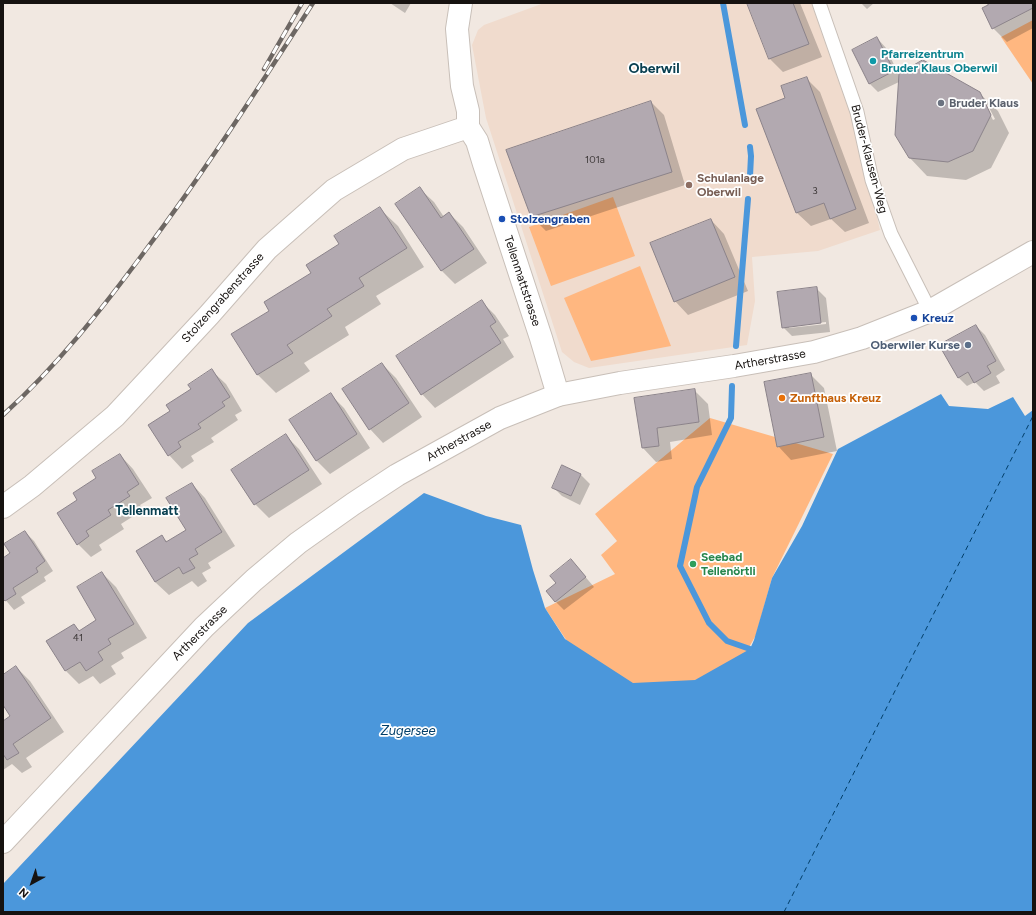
<!DOCTYPE html>
<html>
<head>
<meta charset="utf-8">
<style>
	body { margin:0 }
	#map { position:relative; width:1036px; height:915px; overflow:hidden; background:#f1e8e1; font-family:Figtree,sans-serif }
	canvas { display:block }
	.frame { position:absolute; inset:0; border:4px solid #161210; pointer-events:none }
	.north { position:absolute; left:12px; top:863px; width:40px; height:40px; -webkit-text-stroke:3px #fff; paint-order:stroke; rotate:220deg; font-size:11px; font-weight:700; line-height:16px; text-align:center; color:#161210 }
	.north::after { content:''; display:block; margin:auto; width:14px; height:18px; background:#161210; clip-path:polygon(50% 0,100% 100%,50% 72%,0 100%) }
</style>
</head>
<body>
<div id="map">
<canvas width="1036" height="915"></canvas>
<div class="frame"></div>
<div class="north">N</div>
</div>
<script>
const ctx = document.querySelector('canvas').getContext('2d');
ctx.lineJoin = 'round';
function paint(path, color) { ctx.fillStyle = color; ctx.fill(path, 'evenodd'); }
function trace(path, color, width, dash) { ctx.strokeStyle = color; ctx.lineWidth = width; ctx.lineCap = dash ? 'butt' : 'round'; ctx.setLineDash(dash || []); ctx.stroke(path); }
function drawText(font, color, halo, rows, align = 'center') {
  ctx.font = font + ' Figtree,sans-serif'; ctx.lineWidth = 3.5; ctx.setLineDash([]); ctx.textBaseline = 'middle'; ctx.strokeStyle = halo; ctx.fillStyle = color; for (const [text, x, y, turn = 0] of rows) {
    ctx.save(); ctx.translate(x, y); ctx.rotate((+turn || 0) * Math.PI / 180); ctx.textAlign = isNaN(turn) ? turn : align; if (halo) ctx.strokeText(text, 0, 0); ctx.fillText(text, 0, 0); ctx.restore();
  }
}
paint(new Path2D(`
	M544,3h269l41,114 26,113 -62,21 -66,6 3,44 -8,44 -158,23 -15,-6 -12,-10 -76,-234 -14,-73 6,-15 6,-5z`), '#f0dbcd');
paint(new Path2D(`
	M1033,20v64l-32,-47z
	M613,197l22,59 -84,30 -22,-59z
	M640,266l31,80 -80,15 -27,-63z
	M710,418l123,36 -61,124 -16,57 -17,30 -127,44 -67,-101 70,-34 -14,-19 16,-14 -22,-27z`), '#ffb780');
paint(new Path2D(`
	M941,394l8,12 39,3 25,-12 12,19 8,-6v502h-1030v-28l245,-261 176,-130 62,23 35,9 12,45 12,38 20,31 68,44 62,-3 55,-31 4,-9 18,-62 30,-52 36,-77z`), '#4b97db');
paint(new Path2D(`
	M390,3h21l-6,10z
	M748,3h52l22,54 -39,15 -13,-13z
	M861,3h13l-7,6z
	M988,3h45v25l-26,14 -14,-14z
	M877,38l9,10 13,27 80,18 19,18 11,22 -18,35 -25,12 -39,-4 -18,-19 -10,-75 -21,10 -9,-9zM984,102h2l9,17 -2,1z
	M806,78l14,14 49,131 -24,9 -14,-13 -20,7 -14,-13 -40,-104 30,-11z
	M651,102l13,13 21,70 -139,46 -14,-14 -25,-66z
	M420,189l14,13 10,15 5,-4 14,14 24,36 -32,21 -13,-13 -45,-66z
	M380,209l18,17 26,41 -48,29 5,8 -36,23 4,8 -45,28 6,8 -34,22 -18,-18 -25,-40 37,-24 42,-38 29,-29z
	M711,220l13,14 24,57 -60,24 -13,-14z
	M817,289l9,9 4,34 -38,4 -9,-9zM826,322v2l-37,4v-2z
	M482,302l13,13 14,21 -6,3 11,18 -79,51 -13,-14z
	M976,326l9,9 20,35 -9,6 4,7 -16,8 -9,-9 -8,4 -9,-9z
	M382,364l14,14 26,39 -39,26 -13,-14z
	M212,371l14,13 16,27 -7,4 3,5 -27,18 3,4 -23,14 3,5 -12,8 -13,-14 2,-44z
	M810,374l14,14 13,63 -46,9 -13,-14z
	M694,390l14,14 4,31 -42,7 2,17 -16,3 -13,-14 -8,-49z
	M331,395l13,13 26,40 -40,26 -14,-14z
	M286,436l13,13 23,35 -53,34 -14,-14 -22,-34z
	M120,455l13,14 19,29 -12,7 3,5 -22,14 3,5 -25,16 3,5 -11,7 -13,-13v-44z
	M581,475l9,9 -10,21 -18,-9 -9,-9z
	M192,484l13,14 30,48 -27,17 3,5 -9,5 5,8 -9,6 -6,-6 -23,14 -14,-13 7,-45 6,5 19,-11z
	M25,532l9,9 19,30 -9,6 2,4 -25,16 4,6 -11,7 -11,-13v-38l9,-6z
	M571,560l23,27 -30,23 -9,-9 2,-18z
	M102,573l14,14 31,51 -26,15 3,5 -13,8 5,8 -16,10 -7,-8 -14,8 -13,-13 -18,-30 26,-16 6,6 18,-11z
	M16,667l14,14 34,51 -38,26 6,9 -10,6 -10,-9 -9,6v-48l9,-6 -9,-13v-27z`), '#0003');
trace(new Path2D(`
	M723,3l22,122
	M750,176l1,-20 -1,-9
	M736,346l12,-147
	M732,386l-1,32 -34,69 -17,79 29,57 18,18 23,8`), '#4b97db', 6);
trace(new Path2D(`
	M784,912l249,-496`), '#013e69', 1, [5, 4]);
const building = new Path2D(`
	M747,3h46l16,41 -40,15z
	M987,3h46v5l-41,21 -10,-21 6,-3z
	M877,37l17,34 -25,13 -17,-34z
	M923,60l57,32 11,23 -18,36 -25,11 -39,-4 -14,-23 4,-61z
	M807,77l49,132 -26,10 -6,-16 -28,10 -40,-104 29,-11 -4,-12z
	M651,101l21,71 -141,45 -25,-67z
	M420,187l21,31 8,-6 25,37 -33,22 -46,-67z
	M380,207l27,41 -48,30 5,8 -37,23 5,7 -45,29 6,8 -36,22 -26,-41 38,-23 -5,-9 47,-29 -5,-8 33,-21 -5,-8z
	M711,219l24,58 -61,25 -24,-59z
	M817,287l4,36 -39,5 -5,-36z
	M482,300l14,22 -6,4 11,17 -80,52 -25,-39z
	M976,325l20,36 -9,5 4,7 -17,10 -6,-11 -10,6 -19,-33z
	M382,363l27,40 -40,27 -27,-41z
	M212,369l18,28 -8,5 3,4 -27,18 3,4 -23,14 3,5 -13,9 -20,-31 22,-14 -4,-6 25,-16 -3,-4z
	M811,373l13,64 -47,10 -13,-65z
	M695,389l4,33 -42,6 2,18 -17,2 -8,-50z
	M331,393l26,41 -41,27 -27,-41z
	M286,434l23,36 -55,35 -23,-35z
	M120,454l19,30 -12,8 3,4 -22,14 3,5 -25,16 3,5 -12,9 -20,-32 20,-13 -4,-7 23,-15 -4,-7z
	M562,465l19,9 -10,22 -19,-8z
	M192,483l30,49 -27,17 3,5 -9,5 6,9 -12,6 -4,-7 -24,15 -19,-31 26,-16 4,7 20,-12 -20,-32z
	M25,531l20,30 -9,7 2,4 -25,16 3,6 -11,7 -2,-2v-41l7,-5 -6,-9z
	M571,559l15,18 -31,25 -9,-11 10,-8 -6,-7z
	M102,572l32,52 -26,15 3,5 -13,8 5,8 -17,11 -6,-9 -15,9 -19,-30 28,-17 5,7 17,-11 -19,-33z
	M16,666l35,52 -38,26 6,9 -12,7 -4,-6v-33l7,-5 -7,-11v-30z`);
paint(building, '#b2a9b0');
trace(building, '#8b838a', 1);
const lane = new Path2D(`
	M819,3l38,109 15,68 19,54 39,77`);
const street = new Path2D(`
	M461,3l-4,26 5,57 6,25v16l9,14 7,23 57,174 17,57
	M3,507l29,-21 83,-70 94,-101 58,-66 67,-59 69,-41 65,-22`);
const primary = new Path2D(`
	M3,842l201,-215 50,-47 44,-37 55,-39 44,-29 103,-57 58,-23 62,-12 114,-17 80,-14 48,-14 68,-27 103,-59`);
trace(lane, '#c8bfb8', 15);
trace(street, '#c8bfb8', 24);
trace(primary, '#c8bfb8', 24);
trace(lane, '#fff', 13);
trace(street, '#fff', 22);
trace(primary, '#fff', 22);
const rail = new Path2D(`
	M264,69l38,-66
	M3,415c54,-49 99,-106 142,-164 60,-80 114,-164 168,-248`);
trace(rail, '#6d6763', 4.5);
trace(rail, '#fff', 3, [9]);
for (const [x, y, r, color] of [
	[873,61,4,"#0f9aa8"],
	[941,103,4,"#6b7280"],
	[689,185,4,"#8d6e63"],
	[502,219,4,"#1a4fb4"],
	[914,318,4,"#1a4fb4"],
	[968,345,4,"#5c6f8a"],
	[782,398,4,"#e8710a"],
	[693,564,4,"#2e9e5b"]
]) { const dot = new Path2D(); dot.arc(x, y, r, 0, 2 * Math.PI); ctx.fillStyle = color; ctx.fill(dot); trace(dot, '#fff', 1.5); }
drawText('10px', '#3d3838', null, [
	["101a",595,160],
	["3",815,191],
	["41",78,638]
]);
drawText('bold 12px', '#0d838f', '#fff', [
	["Pfarreizentrum",881,54],
	["Bruder Klaus Oberwil",881,68]
], 'left');
drawText('bold 12px', '#5b616d', '#fff', [
	["Bruder Klaus",949,103]
], 'left');
drawText('12px', '#161210', '#fff', [
	["Bruder-Klausen-Weg",869,159,75],
	["Tellenmattstrasse",522,281,72],
	["Stolzengrabenstrasse",223,298,-48],
	["Artherstrasse",770,360,-10],
	["Artherstrasse",459,441,-29],
	["Artherstrasse",200,633,-45]
]);
drawText('bold 12px', '#785e54', '#fff', [
	["Schulanlage",697,178],
	["Oberwil",697,192]
], 'left');
drawText('bold 12px', '#164399', '#fff', [
	["Stolzengraben",510,219],
	["Kreuz",922,318]
], 'left');
drawText('bold 12px', '#4e5e75', '#fff', [
	["Oberwiler Kurse",960,345]
], 'right');
drawText('bold 12px', '#c56008', '#fff', [
	["Zunfthaus Kreuz",790,398]
], 'left');
drawText('bold 12px', '#27864d', '#fff', [
	["Seebad",701,557],
	["Tellenörtli",701,571]
], 'left');
drawText('bold 13px', '#0a4051', '#fff', [
	["Tellenmatt",147,511]
]);
drawText('italic 13px', '#013e69', '#fff', [
	["Zugersee",408,731]
]);
drawText('bold 14px', '#0a4051', '#fff', [
	["Oberwil",654,69]
]);
</script>
</body>
</html>
